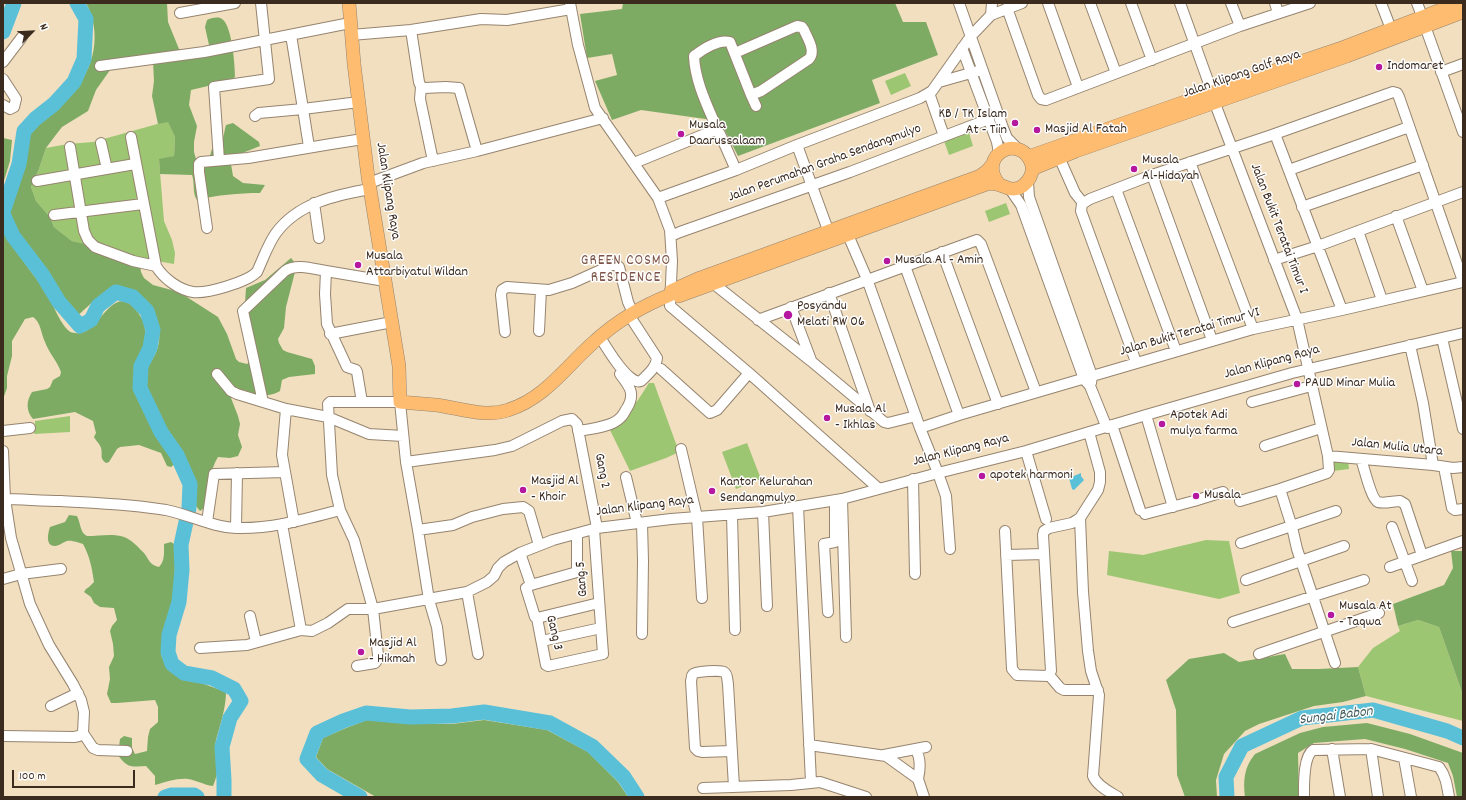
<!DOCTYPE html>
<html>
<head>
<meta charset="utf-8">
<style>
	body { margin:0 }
	#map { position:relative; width:1466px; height:800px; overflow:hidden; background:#f1dfc0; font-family:Dekko,sans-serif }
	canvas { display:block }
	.frame { position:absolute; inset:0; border:4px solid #3b2a1e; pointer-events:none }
	.north { position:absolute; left:12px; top:12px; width:40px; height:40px; -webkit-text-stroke:3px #fff; paint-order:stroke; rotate:66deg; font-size:11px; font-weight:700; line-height:16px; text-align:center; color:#3b2a1e }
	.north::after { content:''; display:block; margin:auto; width:14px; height:18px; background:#3b2a1e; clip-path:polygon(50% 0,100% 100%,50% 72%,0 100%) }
	.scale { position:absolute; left:12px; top:770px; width:123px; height:18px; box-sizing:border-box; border:2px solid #3b2a1e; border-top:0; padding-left:5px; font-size:12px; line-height:14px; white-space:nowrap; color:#3b2a1e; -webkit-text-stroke:3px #fff; paint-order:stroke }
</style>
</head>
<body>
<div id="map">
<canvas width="1466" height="800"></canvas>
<div class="frame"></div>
<div class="north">N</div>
<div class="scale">100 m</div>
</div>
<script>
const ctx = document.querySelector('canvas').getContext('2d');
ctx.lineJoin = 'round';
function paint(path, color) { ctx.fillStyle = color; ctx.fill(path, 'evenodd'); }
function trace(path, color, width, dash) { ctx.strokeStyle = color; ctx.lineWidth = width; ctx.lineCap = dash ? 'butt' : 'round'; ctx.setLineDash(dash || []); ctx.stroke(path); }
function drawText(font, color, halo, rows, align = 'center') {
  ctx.font = font + ' Dekko,sans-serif'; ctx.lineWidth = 3; ctx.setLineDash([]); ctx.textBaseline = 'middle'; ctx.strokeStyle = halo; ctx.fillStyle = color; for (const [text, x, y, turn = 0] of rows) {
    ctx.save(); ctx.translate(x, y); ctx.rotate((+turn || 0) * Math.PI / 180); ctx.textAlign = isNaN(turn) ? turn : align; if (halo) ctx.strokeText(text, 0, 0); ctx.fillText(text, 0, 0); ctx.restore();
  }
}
paint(new Path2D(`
	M905,73l6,13 -20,9 -6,-14z
	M168,121l7,16 -1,19 -15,4 5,61 8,19 3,13 -1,11 -68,-12 -34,-11 -18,-14 -4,-10 -14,-16 -5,-14 8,-18 7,-21 22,-4 25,-2z
	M969,133l4,13 -24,9 -5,-14z
	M1006,203l4,11 -21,8 -4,-11z
	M649,383h5l25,69 -13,6 -36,13 -20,-41 28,-30z
	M70,416v16l-36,2 1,-13z
	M747,443l14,36 -25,10 -14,-37z
	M1348,460l1,9 -16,2 -2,-9z
	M1206,540l23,1 11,52 -21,6 -112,-24 2,-24 34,4z
	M1418,620l21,7 24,68v26l-97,-25 -8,-29 15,-19 27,-17 -2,-5z`), '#9dc672');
paint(new Path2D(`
	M86,3h81l1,19 11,27c8,5 22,1 30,-4l-4,-18 2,-7c4,-2 11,-4 15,-1 10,6 13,46 13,58l-6,4 -38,9 -2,15 8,21 -3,16v10l2,7h13l3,-10c12,-2 11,-14 14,-24l7,-2 26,19 1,4 -30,12 3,18 10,7 22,2 -5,8c-22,0 -42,2 -63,7 -5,-7 -2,-17 -5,-25l-32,-1 -1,-15 15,-3 1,-19 -7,-15 -10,2 -6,-28 2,-15 -1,-19 -38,1 -19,27 -8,21 -26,16 -7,9 -9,12 -7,21 -8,18 5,14 14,16 4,10 18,14 67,17 2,14 3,6 9,7 26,7 39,25 9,17 9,25 3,3 8,2 9,-8 -11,-53 1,-15 19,-8 26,-22 4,5v9l-9,35 -2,21 -6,11 1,4 4,7 4,2 25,7 3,7v8l-26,3 -7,3 -2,11c-12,7 -24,4 -36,-1l-13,8 7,18 2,8 -2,11 4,12 -4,9 -8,2 -12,-1c-9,14 -9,33 -12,50l-6,4 -4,-5 -3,-21 -3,-13 -29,-51 -16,-35 -2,-16c18,-15 21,-39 10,-58 -1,-4 -3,-9 -6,-11 -9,-10 -25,-12 -37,-11 -9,2 -25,20 -34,27l-3,-2 -28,-44c-10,-9 -38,-50 -36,-62 2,-17 11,-30 15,-46 3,-8 -1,-20 4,-27 3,-6 10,-14 15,-18 6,-5 13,-7 18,-12 5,-3 7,-10 11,-14 23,-23 30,-60 14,-89z
	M623,3h272l8,19h23l12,33 -66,25 8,23 -142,53 -18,-35 -79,-11 -29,10 -17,-39 22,-6 -5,-21 -25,4 -7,-44 42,-5z
	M3,138l9,2 -2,21 -7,23z
	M3,226c3,7 6,15 11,21 9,15 20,28 30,42 8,11 15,34 25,42 1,1 4,2 6,2 25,5 37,-58 64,-19 16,22 -4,45 -3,67 2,28 23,57 39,78l1,4 -5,4 -4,-1 -6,-13 -22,-8 -19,2 -3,2 -8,13 -3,1c-7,-5 -3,-8 -5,-15 -1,-4 -5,-7 -7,-11l2,-4 -3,-12 -18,-9 -42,7c-7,-8 -7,-18 -1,-27l15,-3 3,-2 3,-7 7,-4 1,-4c-4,-11 -12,-19 -16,-30 -4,-8 -4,-20 -12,-25l-8,2 -13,22v15l-5,20v12l-4,11z
	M69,515l8,1c4,8 3,17 10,20 12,0 26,-3 37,1 8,3 14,10 20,16 5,6 5,12 15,14 6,-6 5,-15 5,-23l7,-2 6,4 1,4 -3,15 -1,29 -6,30 -4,6 -3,25 5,11 13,9 47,17c0,16 -6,33 -10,48 -3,18 6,27 -3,46 -9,-1 -17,-6 -25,-7 -11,-1 -22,3 -33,6v-9l-9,-10c-15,1 -19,2 -28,-11l2,-16 4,-3 8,2v10l3,6 12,-3 1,-14 2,-8 8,-7v-15l-3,-7 -38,3h-6l-4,-9 3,-15 -1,-12 5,-11 -1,-12 -3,-13 2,-5 5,-6 -3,-12 -14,-1 -6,-4 -3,-6 -7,-5 2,-3 3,-2 5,-5c-2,-14 -4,-25 -11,-38 -4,-1 -11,-4 -16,-3 -4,1 -8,5 -12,5 -10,0 -7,-13 -5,-19l15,-5z
	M1451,551h12v144l-24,-68 -21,-7 -20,6 -5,-22 51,-19 9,-17z
	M1224,653l15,9 46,-8 7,15h27l39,-2 8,29 -23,6 -29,4 -55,18 -14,7 -21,23 -8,26 1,17h-32l-8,-22 -1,-65 -10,-30 23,-21z
	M367,720l43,4h42l32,-4 63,10 41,22 30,30 10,15h-252l-49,-28 -11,-12 7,-19 23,-10z
	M1367,723l43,11 53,19v44h-6l-4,-21 -5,-13 -43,-14 -40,-10 -51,4 -16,10 1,44h-54c-2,-16 -1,-30 10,-43l45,-21 23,-6z`), '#7eab64');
paint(new Path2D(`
	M1081,473v3l3,4 -10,10 -2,-1 -3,-11z`), '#5ac0d8');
trace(new Path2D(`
	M3,32l11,-29
	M3,212l16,-48 5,-33 11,-12 19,-15 20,-22 10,-23 2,-40 -9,-16
	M3,214l10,22 29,38 17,28 21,24 11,-6 7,-14 18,-14 17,5 14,14 6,19 -3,18 -9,18 -1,22 21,44 16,23 13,29 -1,24 -8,37 1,25 -3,32 -10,33 -1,17 4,12 12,9 28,5 22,11 7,12 -11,17 -8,29 2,33v17
	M165,797l6,-2h23l3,2
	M360,797l-38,-22 -15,-16 10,-26 26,-12 23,-8 44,4 42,-1 32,-4 66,11 42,23 32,31 13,20
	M1227,797l-1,-20 16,-31 60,-28 71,-8 74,21 16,7`), '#5ac0d8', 15);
const minor = new Path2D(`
	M570,3l8,42 17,63 63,90 12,32 2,31 -2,45 79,67 130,116
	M959,3l44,125 4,10 11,11
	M1048,3l30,84
	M1090,3l26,70
	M1131,3l21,57
	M1180,3l32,89
	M1231,3l9,23
	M1275,3l3,10
	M1381,3l10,26
	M1417,3l5,13
	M1007,8l31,87 3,4 5,1 194,-74 70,-23
	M180,13l55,-10
	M991,15l31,-12
	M1425,26l38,106
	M411,30l8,52 2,5 3,1 22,-1 13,1 18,63
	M351,35l60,-5 70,-11 26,1 64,-11
	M962,48l35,94 2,11
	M3,62l19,-25
	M100,66l104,-14 146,-29
	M1441,72l22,-8
	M3,79l13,20 -2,8 -4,2 -7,-4
	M939,82l39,-11
	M421,87l-1,12 13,62
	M929,93l15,43
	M751,95l5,11
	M1214,101l83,218 31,137 1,14 -2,3 -47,16 12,38 5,22 38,114
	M255,116l4,-3 44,-4 -12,-74
	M718,131c-10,-24 -23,-49 -24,-75 9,-7 25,-17 36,-14l21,53 10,-4 48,-32c7,-8 -1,-20 -5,-29l-2,-3 -5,-1 -62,27
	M1275,134l67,176
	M131,137l25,129c7,12 23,24 37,26 14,2 54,-10 64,-20 6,-13 11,-28 19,-39 22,-30 60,-38 94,-44
	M101,143l6,26
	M797,145l31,85
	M70,147l14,84 4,9 7,7 38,14 23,5
	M309,147l-6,-38 56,-7
	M1059,157l16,36 8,10
	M219,160l-5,-73 55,-8 -8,-76
	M1190,162l63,167
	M634,163l81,-33 5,4 16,36
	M1289,170l120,-43
	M1152,175l60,165
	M37,181l98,-17
	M1028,182l1,15 63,179 -1,7
	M369,183l54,-20 54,-12 126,-33
	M1010,189l11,16 63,174 6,7 17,42
	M1116,189l60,162
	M658,198l78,-28 61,-25 123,-47 12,-7 39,-55 20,-21 1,-12
	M314,203l5,35
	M1302,207l121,-42
	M54,215l89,-11
	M1396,216l27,75
	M207,228l-8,-56v-8l2,-2 47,-4 83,-14 32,-5
	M845,228l22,51 53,149 18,45 8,23 4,53
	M1358,231l24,69
	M671,236l9,-4 170,-60 139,-53
	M942,252l56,152
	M1274,260l44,-14 145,-54
	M905,266l54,149
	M714,284l97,77 73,61 4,1 28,-7
	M829,293l41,118
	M791,307l20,53
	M758,320l219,-80 4,4 55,148
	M539,331l2,-41
	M505,332l-4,-37 1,-5 5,-3 42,3 23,-7 40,-18h4l3,2 9,35 5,11
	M330,334l62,-12
	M600,337c6,10 29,49 41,44 7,-7 15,-13 16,-23l-28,-43
	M1442,338l21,91
	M1410,345l13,58 10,62
	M1136,362l-55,-151 1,-7 8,-5 62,-24 117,-39 124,-44 4,1 2,4 64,184
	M661,369l49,44 7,-3 32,-37
	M217,374l14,17 6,3 49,15 42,8 41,17 34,2
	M263,402l-20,-91 42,-40c11,-8 29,-2 41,0
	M362,402l-5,-30 -1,-2 -9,-3 -20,-43 -2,-30 1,-23 59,10
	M1252,402l59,-16
	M286,409l-4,46 12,67
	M1146,415l27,92
	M1112,425l28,85
	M920,428l39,-13 294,-86 89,-19 121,-28
	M3,431l27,-3
	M578,431c12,-2 34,-4 42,-13 3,-2 5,-7 7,-10 9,-15 2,-22 -7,-34
	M1265,446l56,-18
	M681,449l16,68 5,81
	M3,451l2,48 6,39 9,31 10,35 19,41 24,39 8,16 3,12 -1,21 10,15 5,2 29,1
	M1026,451l20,68
	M1328,456l105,9 20,3 10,-1
	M1361,459c3,8 10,40 17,43 6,2 16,-1 22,-1l5,3 17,51
	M406,462l89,-12 17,-4 50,-25 10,-2 5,5 20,104
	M1444,467l8,41 3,2 8,-1
	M626,477l11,46
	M913,479l2,95
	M3,499c19,0 38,2 58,2 35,2 70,3 105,9 24,5 46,17 70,18 36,1 70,-9 104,-18
	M842,499l4,138
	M1240,501l40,-12
	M798,506l13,276
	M763,512l4,94
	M1145,514l49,-13 29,-9
	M732,515l3,115
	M1080,518l3,74 5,59 3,20 8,24 -6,81c4,10 17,16 25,21
	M207,522l7,-48 71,-2
	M642,523l1,38 -1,73
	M282,524l19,106
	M1392,527l20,54
	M236,528l1,-55
	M418,530l35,-5 19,-8 31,-8 20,-2 6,4 10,34
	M1005,531l7,138 5,6 31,1 3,-5 -8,-136 1,-4 5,-3 23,-5 5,-3 3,-2 18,-28 2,-8v-10l-11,-40
	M1241,543l95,-32
	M520,553l11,32 -5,3 9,29 2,1 9,47 2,1 55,-12 -9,-125
	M1006,555l38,-1
	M1390,567l73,-26
	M3,579l18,-5 40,-5
	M1246,580l98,-34
	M531,585l46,-13v-38
	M467,592l11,62
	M828,612l-4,-68 11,-2v-42
	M250,616l6,26
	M537,618l62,-15
	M1233,622l131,-42
	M542,641l59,-13
	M200,648l47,-3 54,-15 11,1 16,-8 20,-14h25l94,-17 20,-10 7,-6 4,-8 6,-6 16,-9 33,-13 44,-12 74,-9 92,-7 79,-13 96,-26 88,-22 120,-36 146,-42 171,-40
	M1259,654l120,-41
	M357,666l18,-3 3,-4v-4l-5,-46 -8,-29 -11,-40 -14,-30 -8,-35 -4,-71 2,-2h70l6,60 12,68 11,70 8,27 4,33
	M1049,675l11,13 4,2h34
	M51,706l27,-13
	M3,736l71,1 5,-1 4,-3
	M809,745l77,11 32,23 6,18
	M915,749c6,8 5,21 3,30
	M1332,749l8,48
	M1371,749l7,48
	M732,751l-30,1 -4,-1 -3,-3 -4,-67c1,-2 0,-5 2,-7 2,-3 28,-4 31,-2 4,2 3,8 4,12l6,103
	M884,755l42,-8
	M1404,758l7,39
	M703,788l88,-3 29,-3 46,15
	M1304,797c0,-12 -1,-40 9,-47l58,-1 68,18c7,9 8,19 10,30`);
const major = new Path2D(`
	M349,3l5,61 14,113 31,189 1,36c12,1 24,2 36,3 23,3 49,13 72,5 37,-11 59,-45 87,-69 22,-20 47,-35 75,-46l1,-4 29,-13 280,-102 7,-5 5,-6
	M1028,157l222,-78 89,-30 120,-46
	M1032,169l44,-18 271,-95 116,-44
	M679,296l308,-112c15,-3 18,8 32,4 7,-3 11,-9 13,-16 1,-4 0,-8 -2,-12 -13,-26 -52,-4 -32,23`);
trace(minor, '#96846f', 12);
trace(major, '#96846f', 14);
trace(minor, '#fff', 10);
trace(major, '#febc70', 13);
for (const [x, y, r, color] of [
	[1379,67,4,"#b5179e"],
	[1015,123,4,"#b5179e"],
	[1037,130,4,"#b5179e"],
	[681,134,4,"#b5179e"],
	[1134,169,4,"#b5179e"],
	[887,261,4,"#b5179e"],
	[358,265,4,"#b5179e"],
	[788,315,5,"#b5179e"],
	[1297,384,4,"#b5179e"],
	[827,418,4,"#b5179e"],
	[1162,424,4,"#b5179e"],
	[982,476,4,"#b5179e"],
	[523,490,4,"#b5179e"],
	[712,491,4,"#b5179e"],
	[1196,496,4,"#b5179e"],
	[1331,615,4,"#b5179e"],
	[361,652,4,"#b5179e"]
]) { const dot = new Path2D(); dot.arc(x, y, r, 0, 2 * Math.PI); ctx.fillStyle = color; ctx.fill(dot); trace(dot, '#fff', 1.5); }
drawText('14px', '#3b2a1e', '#fff', [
	["Indomaret",1387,67],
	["KB / TK Islam",1007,115,"right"],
	["At - Tiin",1007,131,"right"],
	["Musala",689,126],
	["Daarussalaam",689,142],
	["Masjid Al Fatah",1045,130],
	["Musala",1142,161],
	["Al-Hidayah",1142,177],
	["Musala",366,257],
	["Attarbiyatul Wildan",366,273],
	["Musala Al - Amin",895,261],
	["Posyandu",797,307],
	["Melati RW 06",797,323],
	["PAUD Minar Mulia",1305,384],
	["Musala Al",835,410],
	["- Ikhlas",835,426],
	["Apotek Adi",1170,416],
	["mulya farma",1170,432],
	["apotek harmoni",990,476],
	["Masjid Al",531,482],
	["- Khoir",531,498],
	["Kantor Kelurahan",720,483],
	["Sendangmulyo",720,499],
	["Musala",1204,496],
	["Musala At",1339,607],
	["- Taqwa",1339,623],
	["Masjid Al",369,644],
	["- Hikmah",369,660]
], 'left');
drawText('14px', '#3b2a1e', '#fff', [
	["Jalan Klipang Golf Raya",1242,75,-19],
	["Jalan Perumahan Graha Sendangmulyo",825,164,-20],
	["Jalan Klipang Raya",387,191,81],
	["Jalan Bukit Teratai Timur I",1278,229,69],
	["Jalan Bukit Teratai Timur VI",1190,333,-16],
	["Jalan Klipang Raya",1272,363,-15],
	["Jalan Mulia Utara",1397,448,6],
	["Jalan Klipang Raya",961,451,-14],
	["Gang 2",601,471,79],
	["Jalan Klipang Raya",645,507,-7],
	["Gang 5",583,579,-94],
	["Gang 3",553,633,77]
]);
ctx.letterSpacing = '1px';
drawText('15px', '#7d5447', '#fff', [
	["GREEN COSMO",626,262],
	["RESIDENCE",626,279]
]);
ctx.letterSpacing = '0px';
drawText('italic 15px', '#465e5f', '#fff', [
	["Sungai Babon",1336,717,-7]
]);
</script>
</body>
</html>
